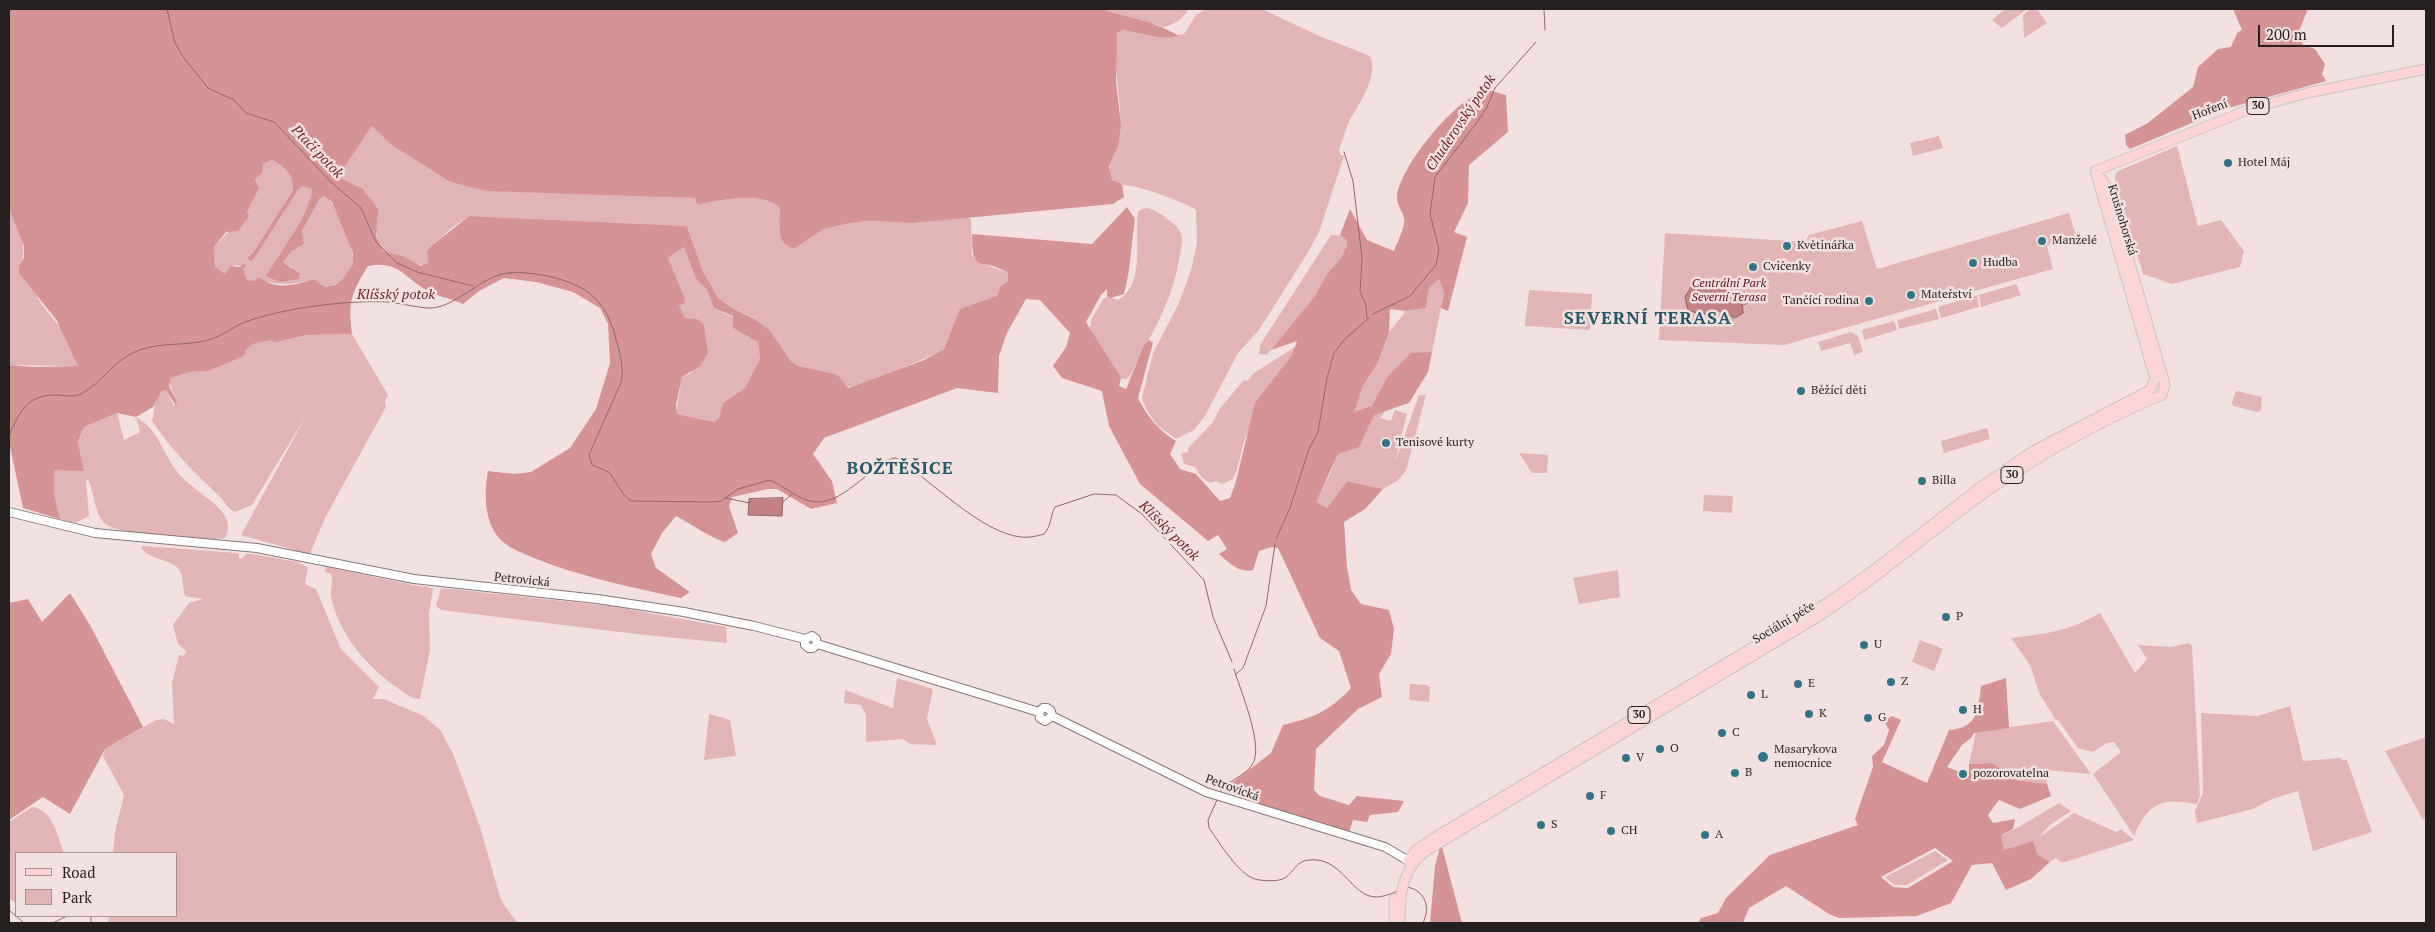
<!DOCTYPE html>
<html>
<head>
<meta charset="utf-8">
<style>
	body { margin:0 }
	#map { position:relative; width:2435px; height:932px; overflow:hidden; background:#f3e1e1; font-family:"PT Serif",serif }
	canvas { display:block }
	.frame { position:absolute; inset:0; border:10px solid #261f1f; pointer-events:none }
	.legend { position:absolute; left:15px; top:852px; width:162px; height:65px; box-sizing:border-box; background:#f3e1e1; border:1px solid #a19393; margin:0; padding:6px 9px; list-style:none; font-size:15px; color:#261f1f }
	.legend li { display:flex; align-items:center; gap:10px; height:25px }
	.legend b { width:25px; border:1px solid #a19393 }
	.scale { position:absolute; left:2258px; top:25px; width:136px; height:22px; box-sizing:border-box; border:2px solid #261f1f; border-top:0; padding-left:6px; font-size:15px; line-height:18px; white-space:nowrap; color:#261f1f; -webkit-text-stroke:4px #f3e1e1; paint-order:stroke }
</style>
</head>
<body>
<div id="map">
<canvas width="2435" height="932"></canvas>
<div class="frame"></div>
<ul class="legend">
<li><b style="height:6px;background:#fcd6d6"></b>Road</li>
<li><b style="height:14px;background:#e1b5b5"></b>Park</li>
</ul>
<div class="scale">200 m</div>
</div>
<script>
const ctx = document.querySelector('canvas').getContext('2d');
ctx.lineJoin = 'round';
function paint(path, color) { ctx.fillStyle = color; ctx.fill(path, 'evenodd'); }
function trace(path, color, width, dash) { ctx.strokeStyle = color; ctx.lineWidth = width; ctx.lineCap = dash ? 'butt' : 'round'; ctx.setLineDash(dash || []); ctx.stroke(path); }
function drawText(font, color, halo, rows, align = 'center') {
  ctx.font = font + ' "PT Serif",serif'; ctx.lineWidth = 5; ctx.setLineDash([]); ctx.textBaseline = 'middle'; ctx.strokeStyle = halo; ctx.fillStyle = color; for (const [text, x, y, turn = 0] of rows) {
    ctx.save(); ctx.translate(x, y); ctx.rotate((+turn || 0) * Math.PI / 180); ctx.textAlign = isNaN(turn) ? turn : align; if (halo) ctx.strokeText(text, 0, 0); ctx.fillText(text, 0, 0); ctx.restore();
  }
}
paint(new Path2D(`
	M1103,9h86c-7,10 -13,15 -25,18z
	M1206,9h56l55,26 53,21c9,16 -9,46 -18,60 -6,9 -8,23 -13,33l1,5 4,2 -25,76 -12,22 -48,76 -21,23 -33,63 -11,14 -18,9 -19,-14 -11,-16 -4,-11 11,-45 26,-50 12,-33 6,-27 -1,-33c-9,-7 -47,-20 -60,-23 -7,-2 -16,-1 -22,-6 -12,-9 6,-39 6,-54 2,-31 -9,-63 -2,-95l5,-2 38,8 23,-4 12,-19z
	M2005,9h22l-25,19 -10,-8z
	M2030,9h7l10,14 -23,15 -1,-23z
	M372,126l18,18 60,38 245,16 2,7c21,-5 67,-14 83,3v25l15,15 29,-19 26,-6 17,-2 46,2 56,-6 2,3 1,35 6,7 30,11v8l-8,6 -3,9c-18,7 -37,24 -47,40 -2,4 -3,10 -7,13 -6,6 -90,39 -97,38l-8,-12c-13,-1 -31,-3 -41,-10 -16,-10 -22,-32 -38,-43 -15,-11 -34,-13 -45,-28 -14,-20 -19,-46 -27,-68l-218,-10 -16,11 -23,20 -3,4 1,12 -4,3 -41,-15c-7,-10 -10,-28 -5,-39l-13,-21 -27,-14z
	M1939,136l4,12 -30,8 -3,-13z
	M2177,146l21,80 23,-6 23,31 -4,16 -68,17 -29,-10 -28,-93v-6l3,-4z
	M272,160c12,5 22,16 21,30l-40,63 -6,5 4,4 5,-6 40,-63 6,-7 10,3 1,7 -16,31 -22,52 4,3 11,-3 2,-12 -9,-5 9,-11 12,-7 -2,-13 18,-33 4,-2c11,4 31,54 29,66 -2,14 -15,23 -28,25l-11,-8c-25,8 -42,4 -67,1l-5,-14 -8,-1 -9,9 -10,-6 -1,-21 33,-35 12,-23 -4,-10 8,-15z
	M9,208c7,17 22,40 10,58l23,39 22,27 14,34 -69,-1z
	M1147,208c9,2 14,6 20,11 7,5 13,9 15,18 1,7 -2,16 -3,23 -8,46 -29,76 -49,116l-4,3 -6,-1 -4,-6 -26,-43 1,-9 13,-22 5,-1 9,3c28,-16 16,-61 20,-88l3,-3z
	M2069,213l7,23 -29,10 6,23 -269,76 -125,-5 6,-107 140,9 4,-7 53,-14 15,48z
	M1331,235c9,0 14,0 16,10l-6,13 -14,16 -13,23 -47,58 -8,-1 1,-9z
	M684,247l12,32 11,11 7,18 19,9v11l26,14 1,17 -15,29 -22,15 -3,15 -6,4 -38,-8 6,-37 9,-4 6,-54 -12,-1 -6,-13 -1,-17 -10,-30z
	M1439,279l5,14 -12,59 -52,66 11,3 4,-11 12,4 -12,48 24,-67h7l-20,76 -9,10 -14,8 -36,-8 -20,27 -12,-6 15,-28 33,-88 15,-24 11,-30 17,-21 20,-3 3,-20z
	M2016,284l5,11 -40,12 -2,-12z
	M1529,290l63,4 -2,36 -65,-4z
	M1977,295l2,12 -38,11 -3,-11z
	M1936,309l3,10 -40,10 -2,-9z
	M1894,321l3,9 -33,10 -2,-10z
	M1851,332l7,4 5,16 -9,3 -4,-12 -29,8 -3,-9z
	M352,334l36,61 -3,6 1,6 -60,109 -16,37 -2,1 -67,-19 65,-119 -54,89 -17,7c-9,-4 -9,-10 -16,-16 -25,-24 -47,-45 -67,-75 4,-12 0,-26 14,-31l8,16 3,-4 -8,-20 2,-4 19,-6 19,-1 34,-15c4,-16 17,-13 29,-16l3,3 32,-8z
	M1295,347v3c-19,29 -39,59 -51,92 -4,13 -5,25 -11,37l-11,5 -6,-3 -6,2 -9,-6 -6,-10 -11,-3 -3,-10 7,-2v-4l25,-26 7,-14 24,-28 3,1 7,-8z
	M2237,391l25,6 -1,13 -3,2 -25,-6 -1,-3 3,-10z
	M117,413l7,27 16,-8 -4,-15c24,13 27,39 44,58 13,15 34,24 45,41 4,7 4,16 0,22 -18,4 -109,-3 -121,-15 -10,-11 -9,-30 -16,-43l-2,1 3,35 -14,7 -15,-4 -6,-26v-23l28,-9 -4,-18 6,-16z
	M1987,428l3,11 -46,14 -3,-12z
	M1519,453l29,2 -1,18h-15z
	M1704,495l29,1 -1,17 -29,-2z
	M143,546l94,7 2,1v4l3,1 4,-5h6l46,8 10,6 -3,16 11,5 25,60 38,38 -6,12h11l40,17 17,15 13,25 26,71 20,70 4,8 14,18h-410l1,-7h67v-63h-63l2,-21 9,-37 -21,-39 2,-7 51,-29 8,-1 10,5 -2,-41 7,-28 5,1 2,-5 -8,-7 -5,-19 16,-22 14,-4 -18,-3c-2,-7 -2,-17 -4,-23 -5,-14 -30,-12 -40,-25z
	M326,567l83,17c8,3 18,1 24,5l-4,24 1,37 -10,49c-8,0 -15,-5 -21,-10 -31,-21 -60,-54 -68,-92 -1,-8 3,-15 0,-23l-6,-2z
	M1618,570l2,27 -41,7 -6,-26z
	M441,588l169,18 116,21 1,16 -91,-9 -195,-24 -5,-4z
	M2100,613l35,60 12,-14 -9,-14 33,2 18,-4 3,3 8,150 -3,8c-35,-7 -49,-1 -63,32l-41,-62 28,-22 -7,-10 -7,1 -14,9 -15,-4 -20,-28h-2l-16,-25 -10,-30 -19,-27c37,-5 56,-6 89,-25z
	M1920,640l23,9 -9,22 -22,-9z
	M897,678l36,11 -6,30 10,26 -27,-1 -7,-5 -37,3v-27l-5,-10 -17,-2 1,-13 48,18z
	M1410,684l17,1 3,3 -1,14 -20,-2z
	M2290,706l13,55 39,-3v2h5l25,72 -59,19 -15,-60 -26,8 -19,10 -56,14 -2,-12 8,-18 -2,-80 57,3z
	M709,714l21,6 6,36 -32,4z
	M2053,721l38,53 -45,-4 1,14 -31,-4 -24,-17 -23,1 7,-32z
	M2426,737v80l-3,3 -38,-69z
	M2059,803l12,8 -21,14 -12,13 36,-25 42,19 5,-3 13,11 -72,23 -6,-5 -6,4 -13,-8 -33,-4 -3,-15 16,-7z
	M32,807c22,3 25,30 32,46h-48v50l-7,-5v-76z
	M1935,851l13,9 -41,25h-13l-9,-8z`), '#e1b5b5');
paint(new Path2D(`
	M9,9h1094c26,9 52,12 76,27l-18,2 -38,-8 -6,3 -1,48 5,45 -3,19 -9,22 3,13 10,4 2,13 -11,7 -200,19 -46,-2 -17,2 -26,6 -29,19c-21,-2 -14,-25 -15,-40 -16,-17 -62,-8 -83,-3l-2,-7 -208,-7 -37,-9 -60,-38 -18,-18 -34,51 25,12 15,20 -2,27 7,15 22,6 16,9 7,-3 -1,-12 3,-4 39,-31 218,10 15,44 16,28 12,9 28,14 12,10 20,29 8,6 40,9 10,13 76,-28 20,-11 16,-40 37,-13 3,-9 8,-6v-8c-27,-17 -36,3 -36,-39l120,10 35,-37 8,12c-4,26 -4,49 -11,75l-13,4 -4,-1v-8l-6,6 -15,27 35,56 -2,8 7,3 18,-44 5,-5 4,3 -15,55c9,18 20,32 38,43l-6,13 10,15 16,5 24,27 10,-3 5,-13 20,-82 37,-48 5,-14 -26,9 43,-53 13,-23 14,-16 6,-13 -1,-5 -6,-5 10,-26 17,31 27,11c3,-9 12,-24 10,-33 -2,-7 -8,-15 -7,-22 3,-29 60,-101 90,-105 5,-1 13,3 19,4l2,37 -39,33 -1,38 -14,29 13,5 -19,74 -7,-3 3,-15 -5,-14 -10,9 -3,20 -20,3 -16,-2 -1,23 -11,30 -15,24 -9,26 18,-6 16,-30 23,-23 21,-1 -4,20 -19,31 -35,12 -15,32 -21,7 -22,48 11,6 20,-27 36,8 -18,20 -21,13 3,45 4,23 10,14 28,6 5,19 -3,25 -12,20 3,23 -24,12 -42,40 -2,41 6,6 29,9 8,-9 47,5 -6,11 -28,3 -3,7 -14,-2 -4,13 -104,-33 -20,-12 46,-35 12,-28c30,-7 47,-14 68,-37l-12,-37 -19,-13 -42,-90 -6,-1 -13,4 -6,19c-13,4 -25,-8 -34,-16l8,-5 -9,-14 -10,6 -68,-57 -31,-58 -7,-35 -40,-13 -9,-12 13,-19 4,-14 -30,-33 -14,-1 -19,34 -8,23 -1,37 -41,-5 -133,50 -11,16 19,27 5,22 -26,6 -34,-20h-9l-36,8 -3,9 9,27 -13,9c-18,-6 -32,-17 -49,-26l-14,17 -11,21 5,14 34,24 -9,6c-51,-11 -100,-21 -147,-40 -12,-5 -28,-11 -36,-21 -14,-18 -14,-45 -10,-66l26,3 17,-2 39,-24 26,-39 14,-46 -2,-39 -8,-16 -27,-16 -37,-10 -32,-4 -25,13 -16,13c-11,-5 -23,-7 -33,-12 -26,-13 -30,-32 -62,-26 -17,28 -20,35 -16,68l-45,1 -33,8 -2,-3c-13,3 -24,1 -28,16l-35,15 -19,1 -19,6 -2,8 8,16 -1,4 -10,-16 -5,2 -8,15 -17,10 -19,-4 -33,14 -6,15 6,29 -30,-1v23l6,26 -37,-11 -14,-66v-77l26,2 43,-1 -21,-45 -38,-48v-7l5,-9v-11l-15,-38zM272,160c12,5 22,16 21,30l-40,63 -6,5 4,4 5,-6 40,-63 6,-7 10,3c1,19 -35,69 -46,87l13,6 20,-3 1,-5 -17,-12 9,-11 12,-7 -2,-13 18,-33 4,-2 8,6 21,51v11l-10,15 -8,6 -10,2 -11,-8c-12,4 -29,9 -42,5 -6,-1 -9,-6 -15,-6l-1,3 -9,-1 -4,-11 3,-4 -2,-1 -4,3 -9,-1 -6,8 -10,-7 -1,-20 12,-15 12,-1 11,-15 -2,-4 12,-23 -4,-10 7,-6 1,-9zM684,247l12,32 11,11 7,18 19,8v12l25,14 2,17 -15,29 -22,15 -4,15 -5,4 -37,-8 -1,-9 6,-28 18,-11 8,-13 -4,-28 -7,-6 -12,-1 -6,-13 6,-2 -1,-6 -16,-39z
	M2233,9h75l-9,22 4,14 12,4 10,15 -3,10 4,7 -101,28 -95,40 -4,-4 -1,-10 23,-12 45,-36 5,-20 20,-18 13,-2 6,-14 5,-3z
	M70,593l20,32 53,102 -38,22 -35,65 -27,-17 -34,23v-217l19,-4 14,23z
	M2006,678l3,50 -35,5 -3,5 -9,7 -15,22 13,5 3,7 6,-4v-11l23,-1 24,17 31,4 4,12 -31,13 -21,-9 -11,15 5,8 22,-4 -2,10 -12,6 3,15 29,-9 4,13 13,8 -19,17 -25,11 -14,-27 -20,2 -21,38 -34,13 -78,2 -10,-4 -43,-28 -37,22 -6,15h-45l3,-5 17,-5 8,-15 44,-43 88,-30 -3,-6 18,-52 -1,-11 12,-11 5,-15 -5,-9 8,-5 9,4 -19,42 45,21 22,-53c29,-2 29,-20 32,-44zM1935,848l18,13 -45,27 -15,-1 -12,-10z
	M1441,843l21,80h-32l5,-57z`), '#d69394');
const water = new Path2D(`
	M1699,283c15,1 46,11 44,30l-8,5 -15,-7 -18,4 -14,-5 -3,-13 6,-10z
	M783,498l-1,18 -34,-1 1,-16z`);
paint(water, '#c38183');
trace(water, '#946465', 1);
trace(new Path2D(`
	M167,9l8,34 9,15 24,30 26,12 12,13 28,9 58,61 29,25 15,34 21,21 20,9 56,14
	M1544,9l1,21
	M1344,152l9,29 9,77 -2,34 6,13 1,13
	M1741,306l24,-11
	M1373,314l37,-18 26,-31 3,-16 -9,-35 5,-37 43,-56 9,-14 8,-19 41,-46
	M9,436c11,-26 19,-42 50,-41 8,1 16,2 22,-1 22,-12 33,-34 56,-43 24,-10 51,-4 75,-12 12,-4 22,-13 33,-17 38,-14 102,-22 142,-20 15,1 29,6 44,6 24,-1 47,-28 71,-34 16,-3 29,-1 45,2 42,9 60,25 70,67 4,13 6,24 5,37l-33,75 3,10 17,7 15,23 7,6 81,1 9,-1 17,-12 32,-9c15,6 29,21 46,22 30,2 61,-44 80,-44 35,22 85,75 125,79 8,1 16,-1 23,-3 8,-9 6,-18 11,-27l39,-13 22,1 26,19 62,66 9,37 19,45
	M725,498l25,5
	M782,503l10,-9
	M1276,539l14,-31 19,-59 9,-17 9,-54 7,-25 10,-13 25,-22
	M1235,675l8,-7 23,-62 9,-62
	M1220,792c8,-12 24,-15 32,-27 13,-18 -12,-75 -18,-96
	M1217,800l-9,20 1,8c11,15 29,46 46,51 6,2 24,3 30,-1 9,-6 11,-17 24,-18 33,-4 42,37 67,37 8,0 16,-4 22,-6
	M1407,887c18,3 24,20 16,36
	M9,910l15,13
	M53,923l14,-7
	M91,923v-7`), '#946465', 1);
const secondary = new Path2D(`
	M9,512l86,21 162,15 157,31 183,20 87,13 70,14 51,13
	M805,639v6l4,3h4l4,-4
	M805,639l7,-3 4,3 1,5
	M817,644l222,68
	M1039,712l1,6 5,3 7,-5
	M1039,712l4,-4h4l4,3 1,5
	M1052,716l154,76 179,55 27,16`);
const primary = new Path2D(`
	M2095,171l155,-62 57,-16 119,-24
	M1408,861l8,-11 19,-13 395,-236 41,-29 108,-84 54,-37 117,-61 5,-11 -59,-205
	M1394,923v-24
	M1400,923c0,-29 1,-53 26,-72l392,-234c59,-38 111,-85 168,-125 55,-38 114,-71 176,-97l3,-9 -2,-9 -50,-172 -7,-20 -11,-14`);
trace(secondary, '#847575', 10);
trace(primary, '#c7c5c5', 11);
trace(secondary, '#fff', 8);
trace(primary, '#fcd6d6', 9);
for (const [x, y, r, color] of [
	[2228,163,5,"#317485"],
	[2042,241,5,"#317485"],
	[1787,246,5,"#317485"],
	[1973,263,5,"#317485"],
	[1753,267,5,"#317485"],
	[1911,295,5,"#317485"],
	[1869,301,5,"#317485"],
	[1801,391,5,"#317485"],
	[1386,443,5,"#317485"],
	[1922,481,5,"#317485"],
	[1946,617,5,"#317485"],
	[1864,645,5,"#317485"],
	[1891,682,5,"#317485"],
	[1798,684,5,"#317485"],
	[1751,695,5,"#317485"],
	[1963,710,5,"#317485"],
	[1809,714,5,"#317485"],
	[1868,718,5,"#317485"],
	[1722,733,5,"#317485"],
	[1660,749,5,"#317485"],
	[1763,757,6,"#317485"],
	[1626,758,5,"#317485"],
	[1735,773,5,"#317485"],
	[1963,774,5,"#317485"],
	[1590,796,5,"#317485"],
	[1541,825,5,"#317485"],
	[1611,831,5,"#317485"],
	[1705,835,5,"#317485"]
]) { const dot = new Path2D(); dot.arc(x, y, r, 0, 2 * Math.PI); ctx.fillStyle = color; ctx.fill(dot); trace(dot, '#f3e1e1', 2); }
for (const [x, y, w] of [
	[2258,106,22],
	[2012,475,22],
	[1639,715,22]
]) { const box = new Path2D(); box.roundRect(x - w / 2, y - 8.5, w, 17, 4); ctx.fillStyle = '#f3e1e1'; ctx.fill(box); trace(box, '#261f1f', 1); }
drawText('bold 11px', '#261f1f', null, [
	["30",2258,106],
	["30",2012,475],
	["30",1639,715]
]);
drawText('12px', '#261f1f', '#f3e1e1', [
	["Hoření",2210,110,-21],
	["Krušnohorská",2122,220,73],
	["Petrovická",522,580,6],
	["Sociální péče",1784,623,-31],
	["Petrovická",1232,788,20]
]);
drawText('12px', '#261f1f', '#f3e1e1', [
	["Hotel Máj",2238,163],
	["Manželé",2052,241],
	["Květinářka",1797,246],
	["Hudba",1983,263],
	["Cvičenky",1763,267],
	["Mateřství",1921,295],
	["Tančící rodina",1859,301,"right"],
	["Běžící děti",1811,391],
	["Tenisové kurty",1396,443],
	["Billa",1932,481],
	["P",1956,617],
	["U",1874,645],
	["Z",1901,682],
	["E",1808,684],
	["L",1761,695],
	["H",1973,710],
	["K",1819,714],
	["G",1878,718],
	["C",1732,733],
	["O",1670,749],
	["Masarykova",1774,750],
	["nemocnice",1774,764],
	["V",1636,758],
	["B",1745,773],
	["pozorovatelna",1973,774],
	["F",1600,796],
	["S",1551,825],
	["CH",1621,831],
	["A",1715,835]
], 'left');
drawText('italic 12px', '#5e0e1b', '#f3e1e1', [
	["Centrální Park",1729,284],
	["Severní Terasa",1729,298]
]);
drawText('italic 14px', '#72222b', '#f3e1e1', [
	["Chuderovský potok",1461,123,-56],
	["Ptačí potok",317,152,46],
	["Klíšský potok",396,295],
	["Klíšský potok",1169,531,45]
]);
ctx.letterSpacing = '1px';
drawText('bold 18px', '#235966', '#f3e1e1', [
	["SEVERNÍ TERASA",1648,319],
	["BOŽTĚŠICE",900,469]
]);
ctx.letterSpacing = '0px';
</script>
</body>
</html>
